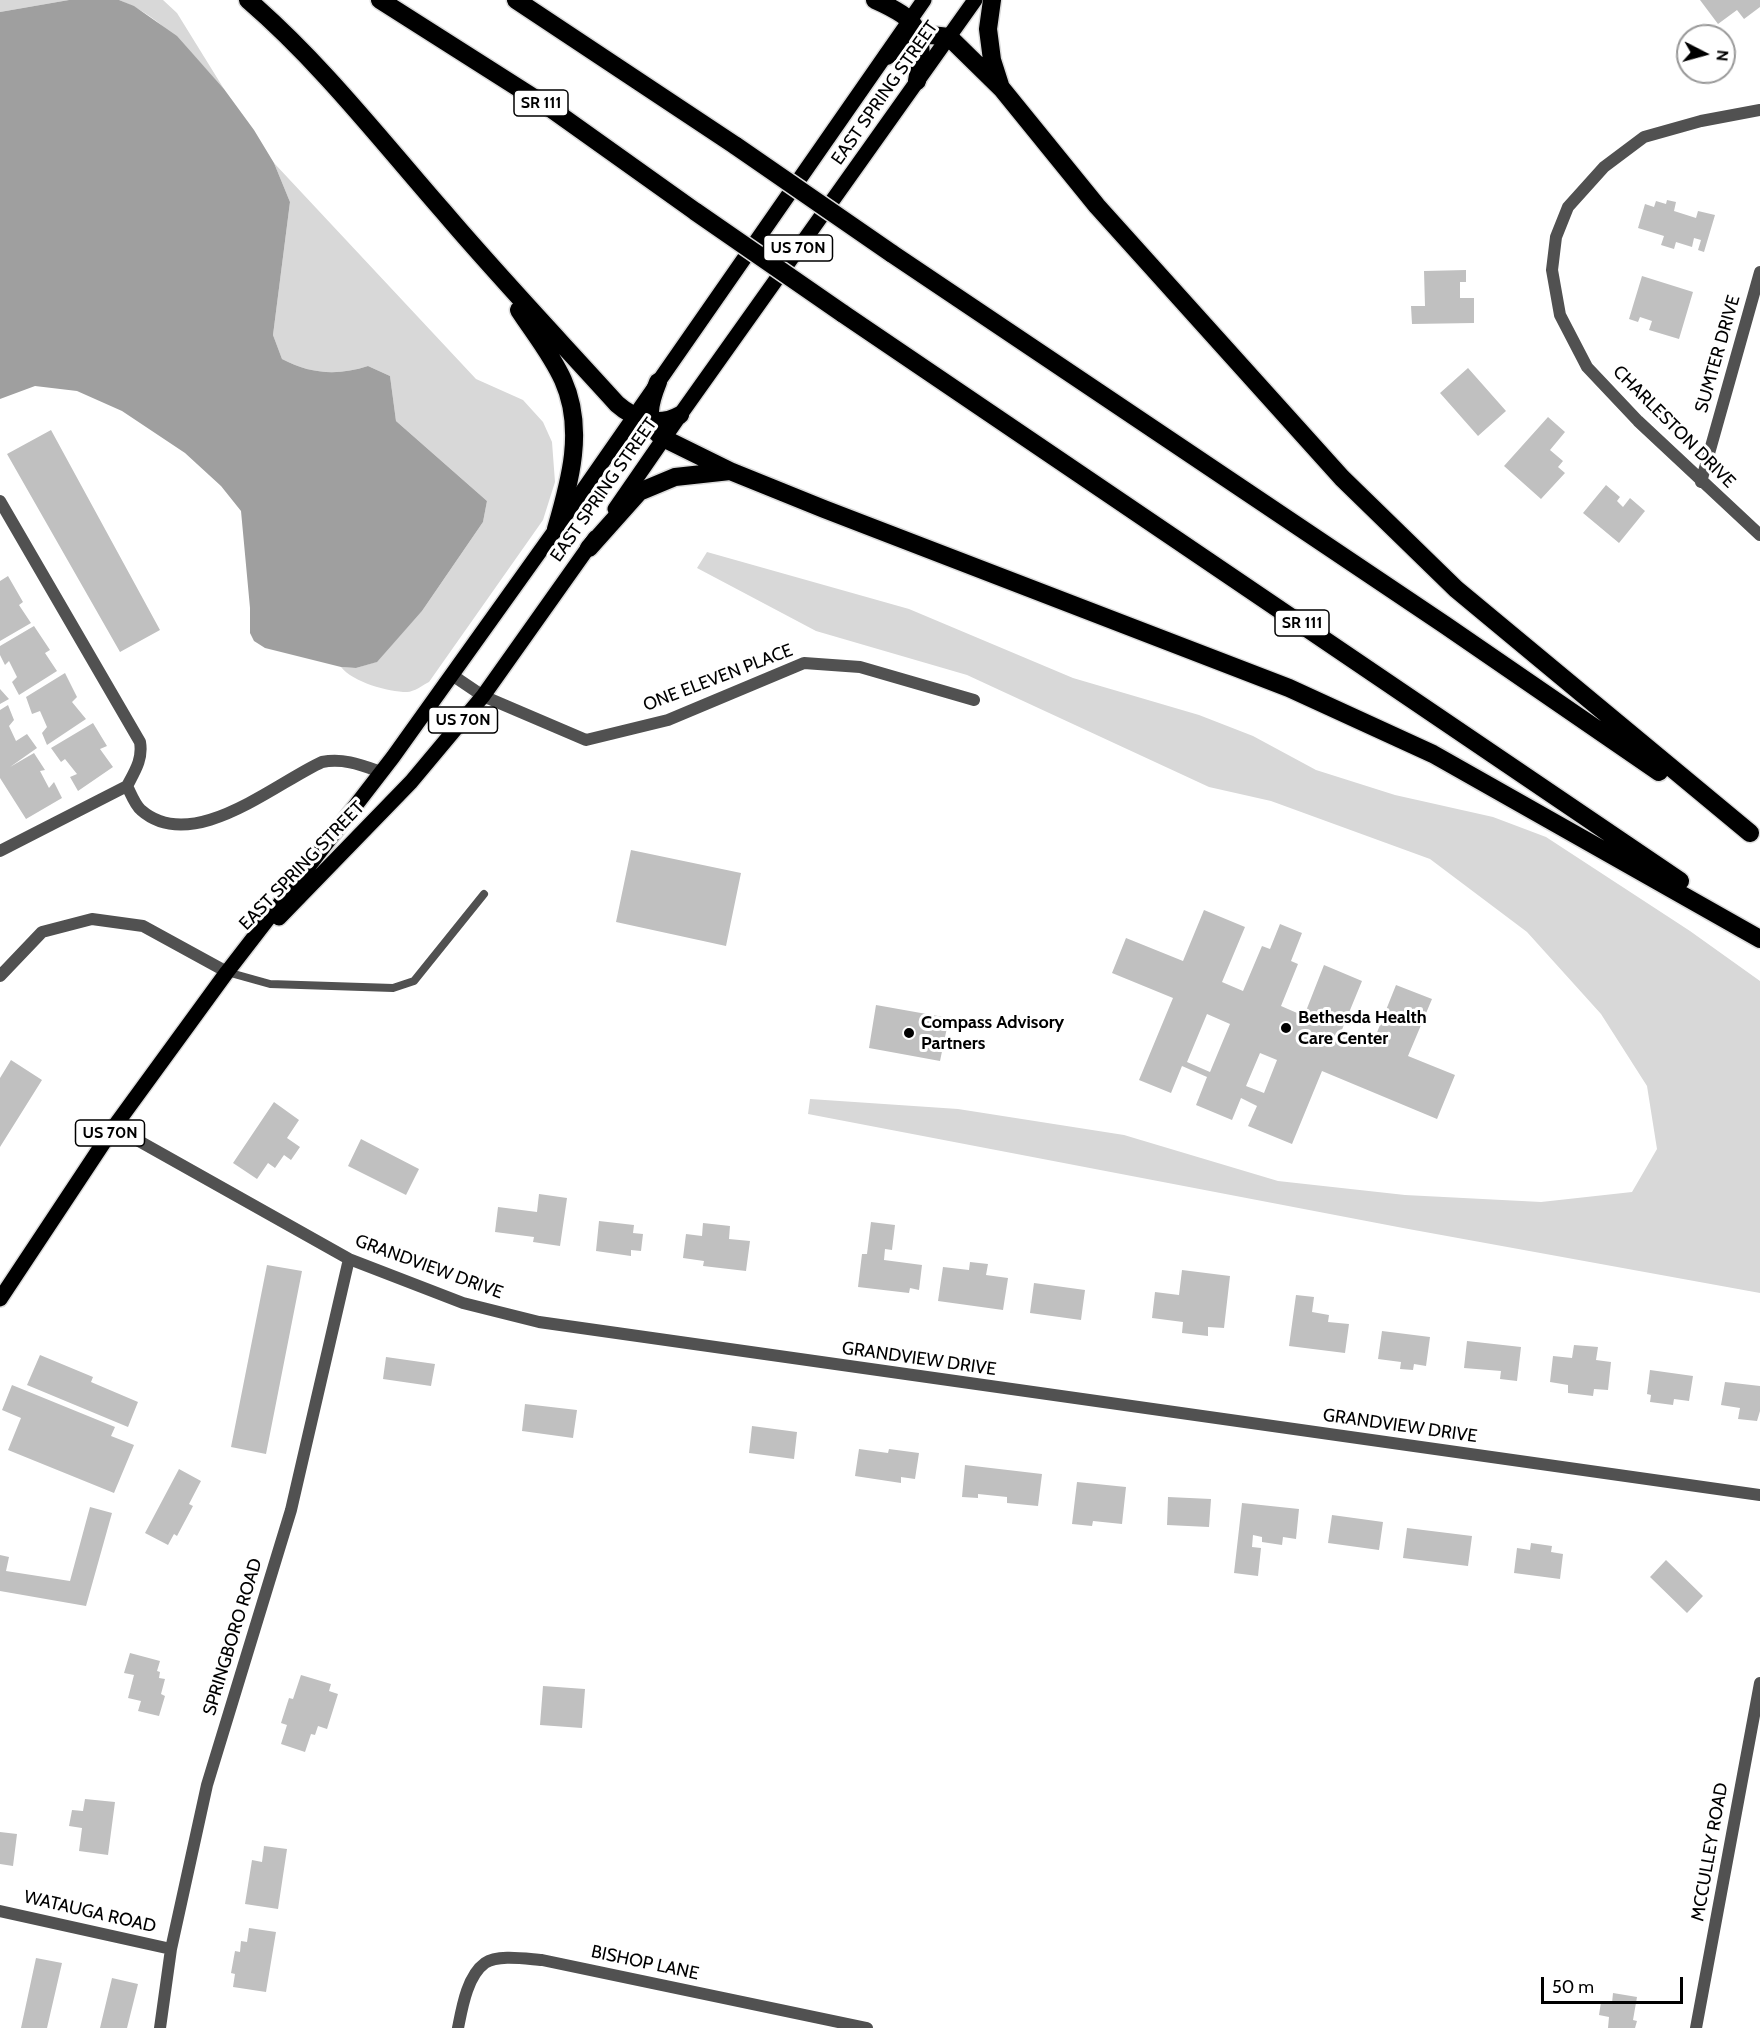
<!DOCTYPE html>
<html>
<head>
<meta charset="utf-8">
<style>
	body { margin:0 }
	#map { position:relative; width:1760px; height:2028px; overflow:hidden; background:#fff; font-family:Cabin,sans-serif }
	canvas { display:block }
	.north { position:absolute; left:1676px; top:24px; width:60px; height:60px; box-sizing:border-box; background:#fff; border:2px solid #999; border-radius:50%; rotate:96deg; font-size:16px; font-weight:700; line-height:24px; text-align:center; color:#000 }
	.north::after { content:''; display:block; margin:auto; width:21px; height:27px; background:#000; clip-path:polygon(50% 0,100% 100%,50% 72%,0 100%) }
	.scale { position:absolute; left:1541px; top:1977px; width:142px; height:27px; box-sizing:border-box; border:3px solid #000; border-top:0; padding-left:8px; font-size:18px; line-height:21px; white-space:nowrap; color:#000; -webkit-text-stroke:4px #fff; paint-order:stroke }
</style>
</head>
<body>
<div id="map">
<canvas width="1760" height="2028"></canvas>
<div class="north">N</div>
<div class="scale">50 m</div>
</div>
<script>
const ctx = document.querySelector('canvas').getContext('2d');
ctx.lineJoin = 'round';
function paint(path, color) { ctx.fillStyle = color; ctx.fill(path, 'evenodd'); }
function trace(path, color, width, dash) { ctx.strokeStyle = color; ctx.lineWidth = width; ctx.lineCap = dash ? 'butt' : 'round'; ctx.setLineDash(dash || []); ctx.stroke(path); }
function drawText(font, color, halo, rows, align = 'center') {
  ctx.font = font + ' Cabin,sans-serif'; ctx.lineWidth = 6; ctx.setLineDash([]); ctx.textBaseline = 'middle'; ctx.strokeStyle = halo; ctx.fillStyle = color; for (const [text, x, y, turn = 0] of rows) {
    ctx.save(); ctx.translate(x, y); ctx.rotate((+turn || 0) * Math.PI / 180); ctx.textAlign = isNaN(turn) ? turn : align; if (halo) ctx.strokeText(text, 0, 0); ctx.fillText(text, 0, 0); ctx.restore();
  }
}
paint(new Path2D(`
	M0,0h69l-69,12z
	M119,0h44l14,13 47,76c-31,-34 -61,-72 -105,-89z
	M274,163l202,216 47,21 20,22 9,20 3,40 -12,38 -114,162c-6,3 -15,10 -22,10 -19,0 -54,-10 -66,-25l15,1 20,-6 46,-51 61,-89 4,-21 -91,-80 -6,-45 -22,-10c-30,10 -58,8 -86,-7l-9,-24 17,-133z
	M707,552l202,57 164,69 126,37 54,21 63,34 79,25 98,22 53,20 144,94 70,50v312l-357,-65 -595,-114 2,-15 148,10 166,26 154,46 127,14 136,7 91,-10 25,-43 -10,-63 -46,-72 -74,-82 -97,-73 -159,-58 -62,-14 -242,-112 -151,-44 -119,-63z`), '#d8d8d8');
paint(new Path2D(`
	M69,0h50l15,6 43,30 47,53 30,41 20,33 16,39 -17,133 9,24c28,15 56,17 86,7l22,10 6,45 91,80 -4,21 -61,89 -45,51 -21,6 -15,-1 -76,-19 -11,-7 -4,-8v-25l-9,-97 -20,-25 -36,-33 -63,-42 -45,-20 -42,-5 -35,13v-387z`), '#9f9f9f');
paint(new Path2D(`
	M1700,0h60v7l-16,12 -7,-9 -19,14z
	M1667,200l9,2 -2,9 22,7 2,-7 17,4 -11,37 -6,-2 3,-10 -7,-2 -2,9 -16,-5 -2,7 -13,-4 3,-9 -26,-8 7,-24 9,3 2,-6 10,3z
	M1466,270v12h-6v16h14v25l-62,1 -1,-18h14l-1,-35z
	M1642,276l51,16 -14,47 -30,-9 3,-9 -12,-4 -2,5 -9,-3z
	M1468,368l38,43 -28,25 -38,-43z
	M1548,417l17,15 -15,18 13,11 -5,6 7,6 -24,26 -37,-33z
	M51,430l109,200 -40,22 -113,-198z
	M1606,485l14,12 -3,4 6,6 7,-9 15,13 -26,32 -36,-30z
	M8,576l15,26 -4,3 12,18 -31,18v-60z
	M34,626l16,24 -5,3 12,18 -38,24 -7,-13 5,-5 -8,-16 -4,4 -5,-10v-9z
	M65,673l12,24 -5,5 14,17 -39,26 -5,-12 5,-6 -7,-16 -8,3 -6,-17z
	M0,689l9,10 -9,5z
	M8,705l6,15 -5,6 7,15 11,-7 10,14 -27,19 24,-14 11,17 -5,1 9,17 5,-6 8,16 -36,21 -26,-41v-68z
	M93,723l14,23 -7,3 13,18 -35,24 -8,-14 7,-3 -12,-15 -4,3 -10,-14z
	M631,850l110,23 -15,73 -110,-24z
	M1204,910l41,17 -23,55 21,9 19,-45 8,3 10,-25 22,9 -11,28 7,3 -17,42 23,10 20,-51 38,16 -21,51 31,13 24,-60 36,14 -24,57 47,19 -18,44 -115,-48 -30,73 -44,-18 9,-20 -16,-8 -9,22 -36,-15 11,-28 -25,-11 -11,27 -32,-13 34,-82 -61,-25 14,-35 57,23zM1207,1014l23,10 -20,48 -23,-10zM1260,1053l17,7 -13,33 -18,-7z
	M876,1005l73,13 -9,43 -71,-13z
	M11,1060l31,20 -42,67v-69z
	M274,1102l25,18 -12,18 13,9 -9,13 -7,-5 -9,13 -7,-5 -11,16 -24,-16z
	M361,1139l58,30 -13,26 -58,-29z
	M539,1194l28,4 -7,48 -27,-4 1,-5 -39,-5 3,-25 39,5z
	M599,1221l35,4 -1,8 10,1 -2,17 -10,-1v6l-35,-5z
	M871,1222l24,3 -3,25 -7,-1 -1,11 38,5 -3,25 -9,-2 -1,5 -51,-6 4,-33h5z
	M703,1223l27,3 -1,13 21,2 -4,30 -43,-5 1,-5 -21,-3 3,-24 16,2z
	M970,1262l18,2 -2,11 22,3 -5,32 -65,-9 5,-34 26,3z
	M267,1265l35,6 -36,183 -35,-7z
	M1182,1270l48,6 -6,52 -16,-1v9l-26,-3 1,-11 -31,-4 3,-26 24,3z
	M1034,1283l51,7 -4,30 -51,-7z
	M1296,1295l18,2 -2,15 17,3 -1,7 21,2 -4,29 -56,-7z
	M1382,1331l48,6 -4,29 -12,-2 -1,6 -13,-1 1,-7 -23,-3z
	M1467,1341l54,6 -4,34 -17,-2 1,-8 -37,-3z
	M1574,1345l24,2 -2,13 15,2 -3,28 -14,-1 -1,7 -25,-3v-8l-18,-3 3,-26 19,2z
	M40,1355l53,22 -2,5 47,20 -10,25 -101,-42z
	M386,1357l49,7 -4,22 -48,-7z
	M1650,1370l43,6 -4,25 -15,-2 -1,6 -23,-3 1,-7 -4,-1z
	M1725,1382l35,4v25l-3,10 -19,-2 2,-11 -19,-3z
	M12,1385l103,42 -4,9 23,9 -20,48 -106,-43 13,-32 -19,-8z
	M525,1404l52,6 -4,28 -51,-7z
	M752,1426l45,6 -3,27 -45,-6z
	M859,1449l29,4 1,-4 30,4 -4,26 -14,-2v6l-46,-7z
	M965,1465l77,9 -4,32 -31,-3v-6l-29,-3v4l-16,-1z
	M179,1469l22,12 -12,23 4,2 -16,30 -3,-2 -6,11 -23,-12z
	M1077,1482l49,5 -4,37 -29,-3 -1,5 -20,-2z
	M1168,1497l43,2 -2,28 -42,-2z
	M1242,1503l57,6 -3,30 -13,-2 -1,8 -20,-3v-5l-9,-2 -1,12 9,1 -3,28 -24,-3z
	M90,1507l22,6 -26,93 -86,-15v-36l9,2 -3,14 64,10z
	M1332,1515l51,7 -4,28 -51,-7z
	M1407,1528l65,8 -4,30 -65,-8z
	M1531,1543l21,3 -1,6 12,2 -3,25 -46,-6 3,-25 13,2z
	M1666,1560l37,36 -16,17 -37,-36z
	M130,1653l30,8 -3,10 3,1 -1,6 6,1 -4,15 4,2 -6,20 -21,-5 3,-10 -13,-3 6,-23 -10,-2z
	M301,1675l30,9 -2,7 9,3 -11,35 -9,-3 -3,9 -4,-1 -6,18 -24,-8 6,-19 -6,-2 8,-25 4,1z
	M543,1686l42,3 -3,39 -42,-3z
	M85,1799l30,3 -7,53 -29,-4 3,-23 -13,-2 3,-16 11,1z
	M0,1832l17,2 -4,32 -13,-2z
	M264,1846l23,3 -9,60 -33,-5 7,-44 10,2z
	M249,1928l27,4 -10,60 -33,-5 2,-13 -4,-1 4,-22 5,1 1,-11 6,1z
	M36,1958l26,5 -15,65h-26z
	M112,1978l26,6 -11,44h-27z
	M1613,1993l24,4 -4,23 4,1 -2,7h-27l1,-11 -10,-2 2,-13 11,1z`), '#c0c0c0');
const primary = new Path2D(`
	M615,509l65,-94 295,-415
	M279,918l132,-136 72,-86 112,-158
	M0,1299l114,-172 113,-155 166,-215 163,-228 368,-529`);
const motorway = new Path2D(`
	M248,0c73,63 132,139 195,211 56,66 116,129 174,193 18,16 42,23 63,11
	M380,0l170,108 146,104
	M516,0l220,146
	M875,0c45,20 51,32 42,81
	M992,0l-4,29 4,31 8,25
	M887,56l14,-13 15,-6 15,-2 18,2 53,52 95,117 245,272 114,111 294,244
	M891,253l554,372 214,147
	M519,310c15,23 33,45 44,70 22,49 7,101 -7,149
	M842,313l838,568
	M658,382c-8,20 -15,41 5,56l67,33 94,38 465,179 144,66 327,185
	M589,548l50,-56 36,-15 55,-6`);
trace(primary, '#dbdbdb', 18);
trace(motorway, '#dbdbdb', 21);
trace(new Path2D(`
	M227,972l43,12 123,4 21,-7 70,-87`), '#515151', 8);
trace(new Path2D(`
	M1760,110l-59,11 -57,16 -40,30 -36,40 -12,30 -4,33 8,45 27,52 51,54 122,114
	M1701,482l59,-210
	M0,501l140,241c3,17 -5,29 -13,44
	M452,675l31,21 103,44 82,-20 136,-57 56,4 114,33
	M0,851l127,-65c4,8 8,19 14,24 51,45 133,-26 181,-48 22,-4 39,3 59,10
	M0,976l42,-44 50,-13 51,7 84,46
	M114,1127l235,132 114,44 76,19 1221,173
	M0,1911l171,38
	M160,2028l11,-79 36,-164 84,-275 58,-251
	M458,2028c4,-20 9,-52 27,-65 13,-9 42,-4 57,-3l325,68
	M1696,2028l64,-345`), '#515151', 12);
trace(primary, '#000', 15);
trace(motorway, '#000', 18);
const motorwayBridge = new Path2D(`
	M736,146l155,107
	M696,212l146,101`);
trace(motorwayBridge, '#dbdbdb', 21, []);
trace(motorwayBridge, '#000', 18);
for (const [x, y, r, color] of [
	[1286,1028,6,"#000"],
	[909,1033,6,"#000"]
]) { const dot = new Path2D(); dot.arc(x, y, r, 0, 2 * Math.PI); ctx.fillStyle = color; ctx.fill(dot); trace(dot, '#fff', 2); }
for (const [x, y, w] of [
	[541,103,54],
	[798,248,69],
	[1302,623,54],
	[463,720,69],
	[110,1133,69]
]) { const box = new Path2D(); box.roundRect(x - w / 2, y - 13, w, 26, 4.5); ctx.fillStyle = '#fff'; ctx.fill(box); trace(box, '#000', 1.5); }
drawText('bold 16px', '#000', null, [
	["SR 111",541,103],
	["US 70N",798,248],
	["SR 111",1302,623],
	["US 70N",463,720],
	["US 70N",110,1133]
]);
drawText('18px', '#000', '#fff', [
	["EAST SPRING STREET",885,93,-55],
	["SUMTER DRIVE",1718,354,-74],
	["CHARLESTON DRIVE",1674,427,45],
	["EAST SPRING STREET",604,490,-55],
	["ONE ELEVEN PLACE",718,678,-21],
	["EAST SPRING STREET",302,866,-46],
	["GRANDVIEW DRIVE",429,1267,20],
	["GRANDVIEW DRIVE",919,1359,8],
	["GRANDVIEW DRIVE",1400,1426,8],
	["SPRINGBORO ROAD",233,1637,-73],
	["MCCULLEY ROAD",1710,1852,-80],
	["WATAUGA ROAD",90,1912,13],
	["BISHOP LANE",645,1963,12]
]);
drawText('bold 18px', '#000', '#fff', [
	["Bethesda Health",1298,1018],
	["Care Center",1298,1039],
	["Compass Advisory",921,1023],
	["Partners",921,1044]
], 'left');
</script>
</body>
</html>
